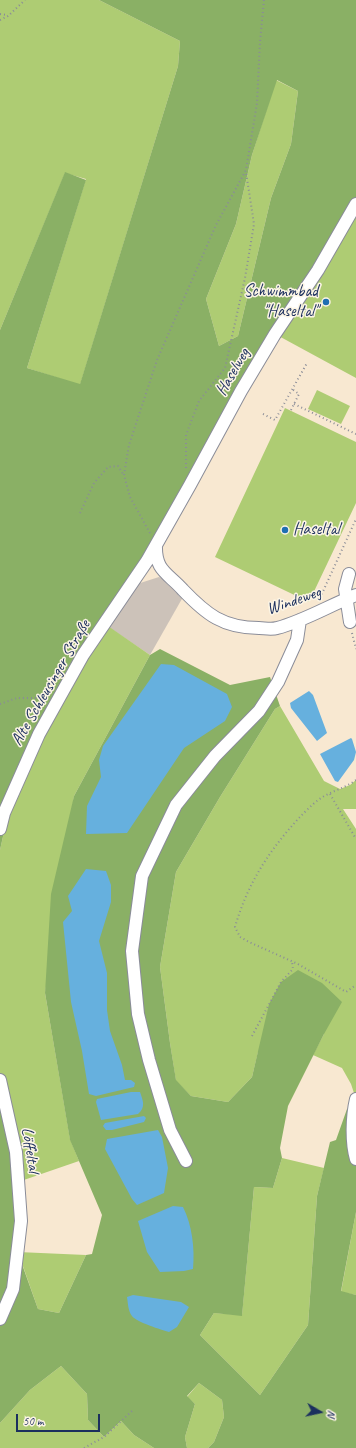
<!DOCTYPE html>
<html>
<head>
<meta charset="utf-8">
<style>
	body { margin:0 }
	#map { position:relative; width:356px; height:1448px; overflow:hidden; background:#f8e8d1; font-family:Caveat,sans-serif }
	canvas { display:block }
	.north { position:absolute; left:300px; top:1392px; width:40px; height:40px; -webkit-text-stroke:3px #fcf5e5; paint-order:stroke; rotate:99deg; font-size:11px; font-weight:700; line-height:16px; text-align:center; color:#1b2f5e }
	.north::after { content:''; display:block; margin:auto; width:14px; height:18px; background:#1b2f5e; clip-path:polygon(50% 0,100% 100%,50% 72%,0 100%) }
	.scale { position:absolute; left:16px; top:1414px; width:84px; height:18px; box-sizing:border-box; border:2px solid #1b2f5e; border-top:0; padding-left:5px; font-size:12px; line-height:14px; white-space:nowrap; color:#1b2f5e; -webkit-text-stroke:3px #fcf5e5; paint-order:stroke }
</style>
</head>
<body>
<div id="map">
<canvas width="356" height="1448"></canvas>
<div class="north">N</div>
<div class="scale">50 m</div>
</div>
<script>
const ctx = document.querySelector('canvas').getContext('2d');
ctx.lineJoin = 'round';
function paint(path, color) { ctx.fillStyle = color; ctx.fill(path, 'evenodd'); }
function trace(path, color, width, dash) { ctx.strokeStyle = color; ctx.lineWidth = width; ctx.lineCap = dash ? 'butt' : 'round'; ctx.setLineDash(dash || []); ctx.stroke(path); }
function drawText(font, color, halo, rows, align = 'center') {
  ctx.font = font + ' Caveat,sans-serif'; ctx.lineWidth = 3; ctx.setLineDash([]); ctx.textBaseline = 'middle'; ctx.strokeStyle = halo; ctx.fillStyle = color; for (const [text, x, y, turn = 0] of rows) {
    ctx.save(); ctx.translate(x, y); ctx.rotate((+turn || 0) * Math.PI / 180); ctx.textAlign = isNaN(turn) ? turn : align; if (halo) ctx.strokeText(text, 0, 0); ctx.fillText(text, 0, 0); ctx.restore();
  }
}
paint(new Path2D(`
	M159,577l7,3 17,17 -33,58 -43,-29 27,-41z`), '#ccc2b9');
paint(new Path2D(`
	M0,0h99l81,41 -2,25 -98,319 -53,-17 59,-189 -21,-6 -65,157z
	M276,80l22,11 -7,53 -20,54 -33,138 -19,10 -13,-47 30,-75 16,-69z
	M356,204v174l-81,-44z
	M317,390l33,16 -9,18 -33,-15z
	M285,408l71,34v61l-47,99 -94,-45z
	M108,626l42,29 -76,141 -29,197 25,146 9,22 -61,21 -18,-102v-230l8,-36 35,-78 44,-79z
	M280,706l44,75 16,8 10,-4 6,-5v29h-13l13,20v270l-5,-15 -9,-16 -29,-13 11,-21 -66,18 -6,25 -24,25 -37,-6 -15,-15 -6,-38 -10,-76 16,-95 44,-75 55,-88z
	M282,1158l42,10 -7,28 -9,129 -48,70 -60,-60 14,-22 28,2 12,-128 19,1z
	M356,1212v83l-15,-3z
	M18,1252l68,3 -27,58 -21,-4z
	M61,1366l26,28 1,26 16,17 17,-16 13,14 20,13h-154v-25l30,-33z
	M199,1383l23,17 2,17 -10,25 -6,6h-21l-2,-11 10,-33 -8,-7z`), '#aecc73');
paint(new Path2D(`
	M99,0h257v197l-269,460 -44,79 -35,78 -8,36v-520l65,-158 21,8 -59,188 53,16 98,-318 2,-25zM277,80l21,11 -7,53 -20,54 -33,138 -19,10 -13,-47 30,-75 16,-69z
	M160,649l70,36 40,-8 10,29 -5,3 -55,88 -44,75 -16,95 10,76 6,37 15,16 37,6 24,-25 17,-73 12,-22 17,-12 24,13 20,19 -18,32 -36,72 -8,42 2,10 -9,30 -19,-1 -12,129 -28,-3 -14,22 60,60 48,-70 9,-129 13,-54 6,-2 11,-31 9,-5v108l-15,79 15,4v153h-148l6,-6 10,-25 -2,-17 -23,-17 -12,13 8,8 -10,33 2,11h-33l-20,-13 -13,-14 -17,16 -16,-17 -1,-26 -26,-28 -31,24 -30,33v-343l16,72 2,101 20,56 21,4 27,-58 6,-1 10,-39 -32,-75 -25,-147 6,-99 23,-98 76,-141z`), '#8ab065');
paint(new Path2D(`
	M161,664l13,1 53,29 5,13 -7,14 -41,27 -57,85 -41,1 1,-28 14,-29 -2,-17 4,-14z
	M309,691l4,4 14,38 -10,8 -26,-33 -1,-5z
	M351,738l1,1 4,13 -2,8 -16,22 -3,-1 -15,-27z
	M86,869l20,2 5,14v17l-12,39 8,32v37l3,21 12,34 3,15h6l4,3 -1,4 -38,9 -7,-2 -7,-43 -11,-49 -8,-80 9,-11 -4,-15z
	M131,1092h9c3,9 6,15 -2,22l-37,6 -5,-18 1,-3z
	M144,1116l2,2 -2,4 -32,8h-6l-3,-4 2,-3z
	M158,1130l4,7 6,31 -4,25 -27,12 -5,-6 -27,-50 2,-10z
	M173,1206l10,1c9,18 12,41 10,62l-9,2 -24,1 -13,-20 -9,-31z
	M133,1295l48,7 8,5 -12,20 -8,5c-7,-2 -33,-10 -37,-16 -4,-5 -4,-13 -5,-19z`), '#66b0de');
const minor = new Path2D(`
	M156,545c-1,26 12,28 27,45 23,24 40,38 76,38 5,0 12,2 18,0 27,-7 53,-23 79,-33
	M349,574l-4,15 5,33
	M0,829l4,-16 35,-79 44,-79 64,-94 43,-76 51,-94 34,-57 43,-64 38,-66
	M0,1080l16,72 5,69 -8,68 -13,30
	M356,1099c-4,17 -5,43 0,60
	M186,1161l-16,-31 -21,-70 -11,-46 -6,-63 10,-75 34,-71 39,-49 44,-45 19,-29 19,-42 3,-20`);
trace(minor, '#8a8c98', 14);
trace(new Path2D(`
	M0,14l7,1
	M0,20l8,-4 17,-16
	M294,404l62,30
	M291,410l8,-16 -7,-5
	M263,414l12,6 32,-57
	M186,468v-33l13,-34 26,-33 20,-90 9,-54 -8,-52
	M80,513l14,-30 14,-16 10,-1 5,8
	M150,533l-20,-36 -6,-22 5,-30 28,-85 59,-135 30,-55 11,-67 3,-61 4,-42
	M320,598l36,-79
	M352,633l4,16
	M0,704l17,-6h29
	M356,780c-11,8 -24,11 -35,18 -9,6 -16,14 -23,21 -30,33 -51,66 -63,108l5,10 9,5 49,22 48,28 10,-7
	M330,794l26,45
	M252,1036l29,-54 12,-13 -1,-8
	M84,1448l20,-11 29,-27`), '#8a8c98', 2, [1, 3]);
trace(minor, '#fff', 12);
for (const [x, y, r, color] of [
	[326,302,4,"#1f6fb2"],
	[285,530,4,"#1f6fb2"]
]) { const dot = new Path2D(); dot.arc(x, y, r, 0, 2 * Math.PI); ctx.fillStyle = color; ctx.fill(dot); trace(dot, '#fcf5e5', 1.5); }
drawText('17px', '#1b2f5e', '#fcf5e5', [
	["Schwimmbad",318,292],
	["\"Haseltal\"",318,312],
	["Haseltal",293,530,"left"]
], 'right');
drawText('17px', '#1b2f5e', '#fcf5e5', [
	["Haselweg",233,372,-60],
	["Windeweg",294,601,-19],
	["Alte Schleusinger Straße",51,683,-60],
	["Löffeltal",30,1150,81]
]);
</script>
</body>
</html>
